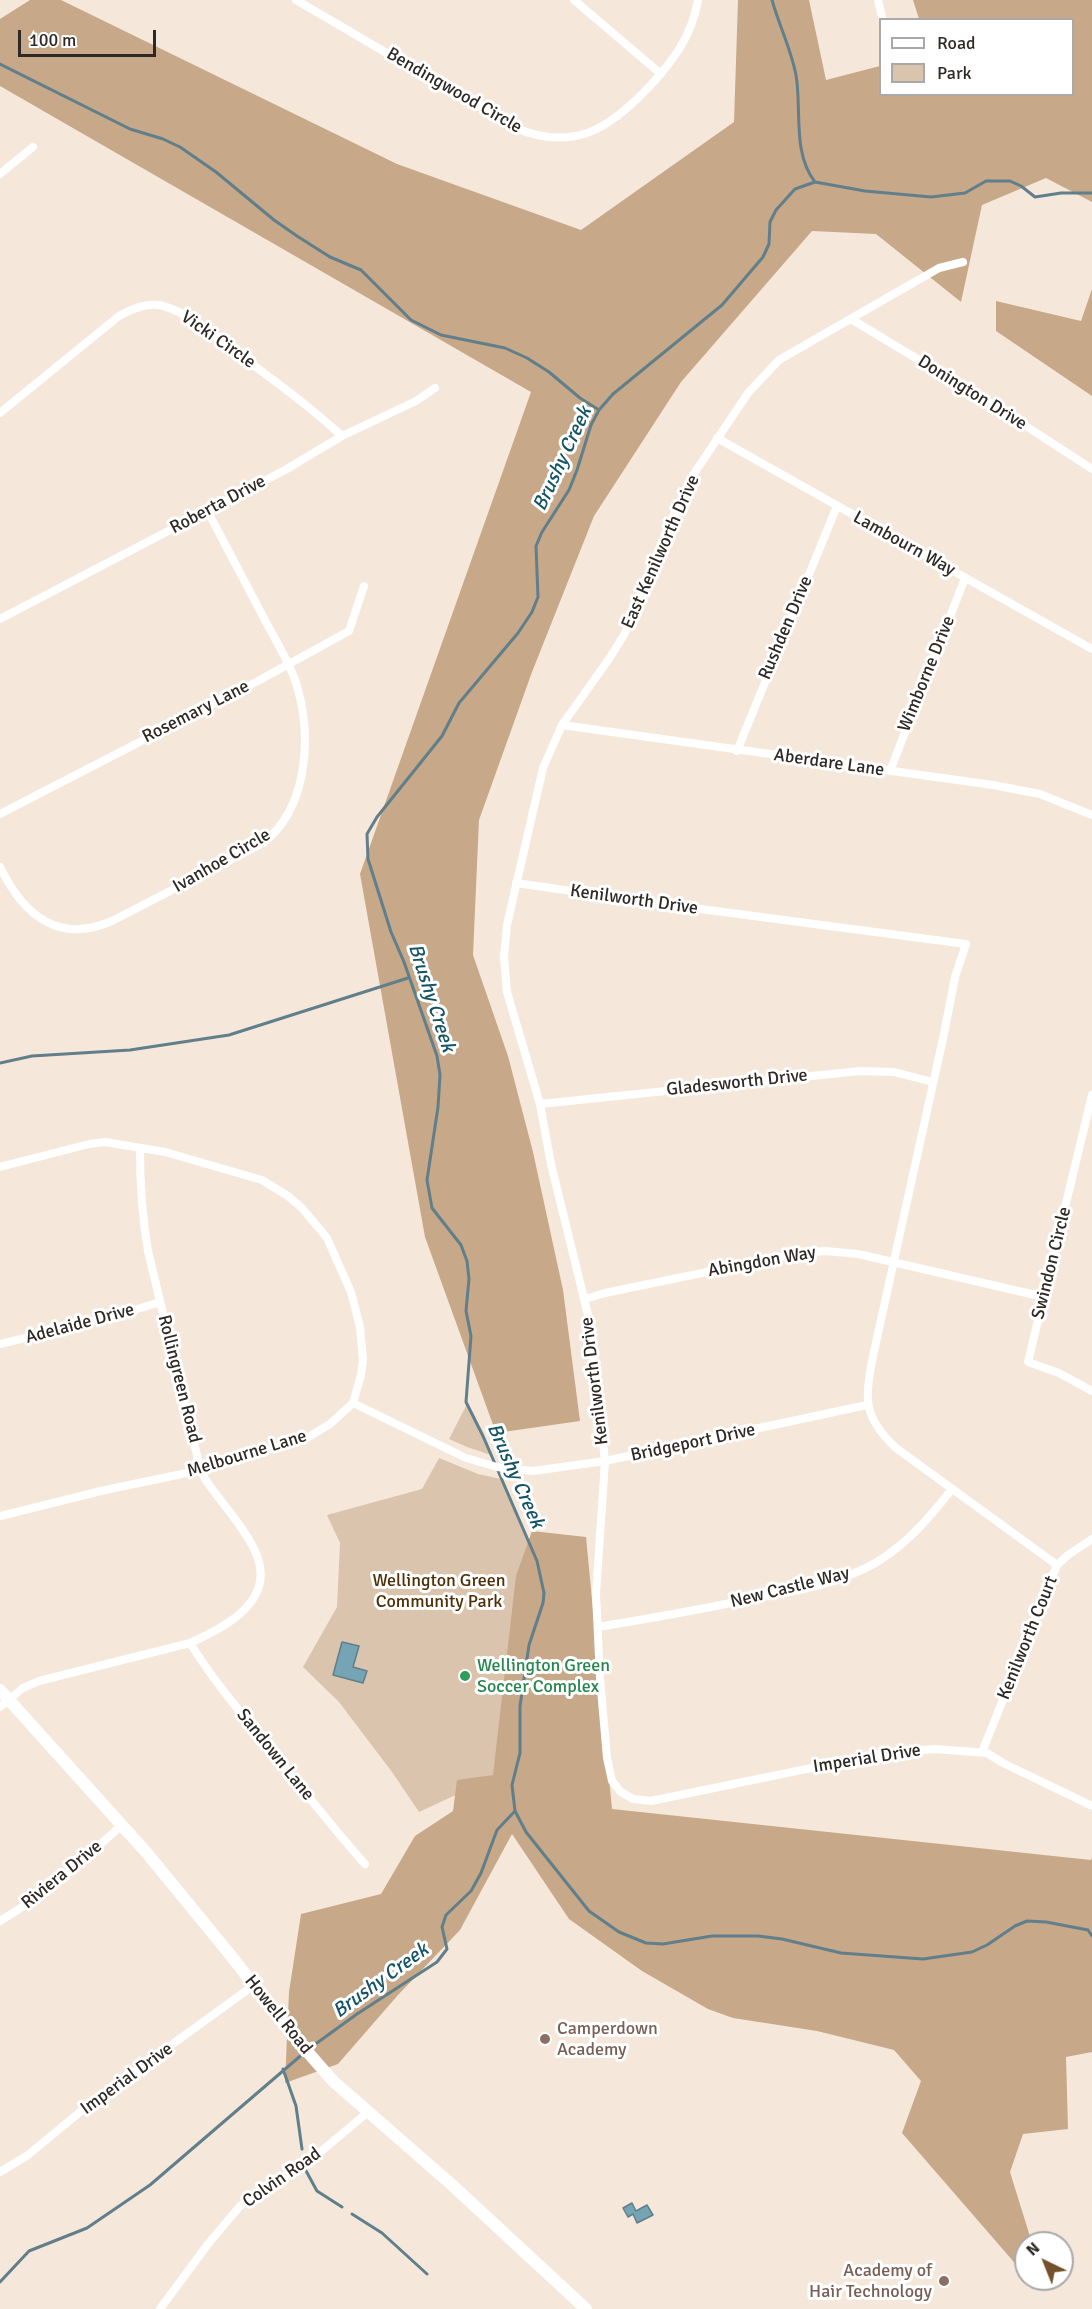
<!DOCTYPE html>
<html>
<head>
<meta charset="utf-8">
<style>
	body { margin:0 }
	#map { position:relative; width:1092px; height:2309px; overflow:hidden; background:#f5e8db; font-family:Signika,sans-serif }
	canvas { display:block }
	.legend { position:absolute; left:879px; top:18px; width:195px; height:78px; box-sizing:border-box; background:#fff; border:2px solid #aba9a7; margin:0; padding:8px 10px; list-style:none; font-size:18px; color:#2e2924 }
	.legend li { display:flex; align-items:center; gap:12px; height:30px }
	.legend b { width:30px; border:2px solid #aba9a7 }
	.north { position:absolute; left:1014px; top:2231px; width:60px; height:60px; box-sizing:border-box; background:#fff; border:2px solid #aba9a7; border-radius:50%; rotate:317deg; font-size:16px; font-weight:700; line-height:24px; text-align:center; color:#2e2924 }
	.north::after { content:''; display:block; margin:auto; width:21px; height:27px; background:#74512a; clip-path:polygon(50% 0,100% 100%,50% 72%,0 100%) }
	.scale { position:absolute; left:18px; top:30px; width:138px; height:27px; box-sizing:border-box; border:3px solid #2e2924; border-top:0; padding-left:8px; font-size:18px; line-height:21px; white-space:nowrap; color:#2e2924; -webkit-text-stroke:4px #fff; paint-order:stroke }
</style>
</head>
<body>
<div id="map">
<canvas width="1092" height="2309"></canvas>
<ul class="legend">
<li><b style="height:8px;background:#fff"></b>Road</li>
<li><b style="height:16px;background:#dac4ad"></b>Park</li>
</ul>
<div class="north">N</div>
<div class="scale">100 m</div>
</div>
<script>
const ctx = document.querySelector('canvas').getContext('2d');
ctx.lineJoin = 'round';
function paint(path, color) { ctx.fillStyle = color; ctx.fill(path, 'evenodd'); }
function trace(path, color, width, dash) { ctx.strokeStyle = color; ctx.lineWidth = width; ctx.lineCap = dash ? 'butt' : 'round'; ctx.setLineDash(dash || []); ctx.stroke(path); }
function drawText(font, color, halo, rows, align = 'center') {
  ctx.font = font + ' Signika,sans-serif'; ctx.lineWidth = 6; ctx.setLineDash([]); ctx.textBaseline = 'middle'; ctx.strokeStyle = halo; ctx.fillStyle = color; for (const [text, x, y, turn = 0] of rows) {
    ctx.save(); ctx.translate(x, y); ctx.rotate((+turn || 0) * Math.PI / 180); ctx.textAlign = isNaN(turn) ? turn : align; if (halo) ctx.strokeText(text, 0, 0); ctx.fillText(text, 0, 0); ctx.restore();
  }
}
paint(new Path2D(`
	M467,1404l24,51 -24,-8 -18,-8z
	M439,1458l39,16 23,5 36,82 -21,206 -97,45 -27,-40 -53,-70 -36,-35 34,-60 3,-64 -13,-28 95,-26z`), '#dac4ad');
paint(new Path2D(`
	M30,0h31l336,164 184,66 153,-108 4,-122h71l17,80 54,-14v28h192v-74l-153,-1 -6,-19h179v202l-46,-24 -64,27 -21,97 -85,-68 -64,-3 -131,151 -87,134 -62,156 -53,148 -6,135 35,101 25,96 30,138 17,131 -84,12 -71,-196 -65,-363 171,-482 -531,-306v-67z
	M1092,289v107l-96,-65v-30l85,20z
	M532,1531l54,6 26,272 479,51 1,-3v195l-26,5 2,72 -45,5 -13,38 22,71h-6v33l-124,-143 19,-52 -27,-31 -77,-19 -84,-13 -25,-9 -66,-38 -73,-52 -57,-85 -52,96 -62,65 -60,69 -53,19 4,-91 12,-78 80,-20 34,-58 38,-25 4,-31 36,-5 23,-199z`), '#c7a888');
const water = new Path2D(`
	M342,1642l17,4 -6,21 14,4 -4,12 -30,-8z
	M632,2203l4,8 11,-6 6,10 -16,8 -4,-9 -5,3 -5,-9z`);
paint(water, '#75a4b5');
trace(water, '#607f8a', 1.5);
trace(new Path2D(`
	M772,0c7,25 19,49 24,75 6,34 -4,78 19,107
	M0,64l130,65 33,10 17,8 36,25 58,48 23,16 33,21 31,13 50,50 30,15 64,13 22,10 22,14 31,26 19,12
	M1092,193h-31l-26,4 -14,-11 -11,-5h-24l-21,12 -34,4 -66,-6 -50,-9 -20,7 -19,21 -6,12 -1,22 -6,13 -41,48 -109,89 -14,16 -8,15 -14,45 -8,20 -27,42 -6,14 2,51 -6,15 -14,21 -59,70 -17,33 -65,81 -10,17 1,25 23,73 13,30 33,94 3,19 -2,32 -11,73 5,28 29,37 6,16 2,18 -3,32 5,25 -5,66 17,34 54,125 7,32 -1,10 -14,42 -9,61v47l-8,32 3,26 11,21 63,79 30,21 27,11 17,1 49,-8h46l24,3 59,14 82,6 49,-7 15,-7 28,-19 12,-5 19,1 42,8 4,6
	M0,1063l32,-7 98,-6 99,-15 179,-57
	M310,2048l47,-34 80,-52 10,-13 -5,-22 4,-12 25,-24 10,-18 16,-43 18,-19
	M283,2069l13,37 6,43
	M305,2169l12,22 25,16
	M352,2214l30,19 45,41
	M0,2282l29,-31 58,-23 63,-43 155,-133`), '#607f8a', 3);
trace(new Path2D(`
	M296,0l219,128c59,24 94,1 134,-41 24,-26 43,-51 49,-87
	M574,0l87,74
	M878,0l5,20
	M0,174l33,-27
	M963,262l-24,6 -160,92 -31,33 -55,82 -27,57 -42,103 -15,24 -47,66 -19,43 -36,157 -3,32 3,35 33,112 11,60 38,155 16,142 -9,133 4,84 7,80 5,23 9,11 12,7 18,2 233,-48 51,-4 52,4 16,10 89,43
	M851,319l141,85 100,65
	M0,413l119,-97c13,-7 28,-14 44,-10 26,7 49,28 70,44 38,28 75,55 109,86
	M717,438l375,211
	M0,619l285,-149 57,-34 74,-35 19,-13
	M562,725l431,60 47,9 52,21
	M737,751l100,-245
	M890,771l75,-193
	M0,814l258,-133 91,-50 15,-45
	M0,867c24,49 59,78 114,53l149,-77c45,-35 49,-106 34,-157 -6,-21 -20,-43 -30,-62 -20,-38 -40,-76 -60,-114
	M516,883l139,20 311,41 -11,33 -11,57 -71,322c-8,43 -11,60 23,92l161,117
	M1092,1095l-64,267 31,11 33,18
	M540,1104l320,-33 34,1 39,10
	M0,1167l89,-23 16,-2 60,10 97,28 26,16 14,12 25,30 24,54 9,35 3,32 -2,16 -8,28 -23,21 -25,15 -123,35 -77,16 -105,26
	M585,1299l20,-6 189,-39 31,-3 33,3 186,43
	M0,1344l121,-30 39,-12
	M353,1403l113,55 31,9 36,4 72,-10 262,-56
	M598,1627c49,-8 99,-17 148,-27 44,-8 92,-15 131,-38 31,-19 53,-45 75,-73
	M190,1643c23,37 51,70 78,103 32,40 63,80 97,118
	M0,1707l23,-19 16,-7 151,-38c36,-16 88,-43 65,-92 -12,-26 -34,-48 -50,-72l-5,-11 -52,-217c-6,-35 -8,-68 -8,-103
	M982,1752l75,-187 11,-10 24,-16
	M0,1921c46,-27 83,-61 122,-96
	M0,2172l28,-17 58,-48 168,-122
	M160,2309l48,-65 32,-38 78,-52 50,-42`), '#fff', 8);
trace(new Path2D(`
	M0,1690l146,162 82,100 63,81 42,48 118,103 135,125`), '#fff', 12);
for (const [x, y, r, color] of [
	[465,1676,6,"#2e9e5b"],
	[545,2039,6,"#8d6e63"],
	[944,2281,6,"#8d6e63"]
]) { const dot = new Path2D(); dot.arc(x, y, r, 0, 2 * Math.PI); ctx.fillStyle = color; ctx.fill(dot); trace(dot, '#fff', 2); }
drawText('18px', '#2e2924', '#fff', [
	["Bendingwood Circle",454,91,30],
	["Vicki Circle",218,340,35],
	["Donington Drive",972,393,32],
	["Roberta Drive",218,505,-28],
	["Lambourn Way",904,544,29],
	["East Kenilworth Drive",661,552,-66],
	["Rushden Drive",786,628,-67],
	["Wimborne Drive",927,674,-68],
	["Rosemary Lane",196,712,-27],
	["Aberdare Lane",829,763,8],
	["Ivanhoe Circle",222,861,-30],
	["Kenilworth Drive",634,900,8],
	["Gladesworth Drive",737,1083,-6],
	["Abingdon Way",762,1262,-10],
	["Swindon Circle",1052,1263,-76],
	["Adelaide Drive",80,1324,-15],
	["Rollingreen Road",179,1379,76],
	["Kenilworth Drive",595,1381,-97],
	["Bridgeport Drive",693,1443,-12],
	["Melbourne Lane",247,1454,-17],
	["New Castle Way",790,1588,-14],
	["Kenilworth Court",1028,1638,-68],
	["Sandown Lane",275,1755,51],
	["Imperial Drive",867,1759,-9],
	["Riviera Drive",62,1875,-39],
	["Howell Road",278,2015,51],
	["Imperial Drive",127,2079,-36],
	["Colvin Road",282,2178,-35]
]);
drawText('18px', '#4e2f05', '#fff', [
	["Wellington Green",439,1581],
	["Community Park",439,1602]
]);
drawText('18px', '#27864d', '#fff', [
	["Wellington Green",477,1666],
	["Soccer Complex",477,1687]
], 'left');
drawText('18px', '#785e54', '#fff', [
	["Camperdown",557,2029],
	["Academy",557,2050],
	["Academy of",932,2271,"right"],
	["Hair Technology",932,2292,"right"]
], 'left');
drawText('italic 20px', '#135366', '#fff', [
	["Brushy Creek",563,459,-65],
	["Brushy Creek",431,998,72],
	["Brushy Creek",515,1476,66],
	["Brushy Creek",381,1981,-36]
]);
</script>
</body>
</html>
